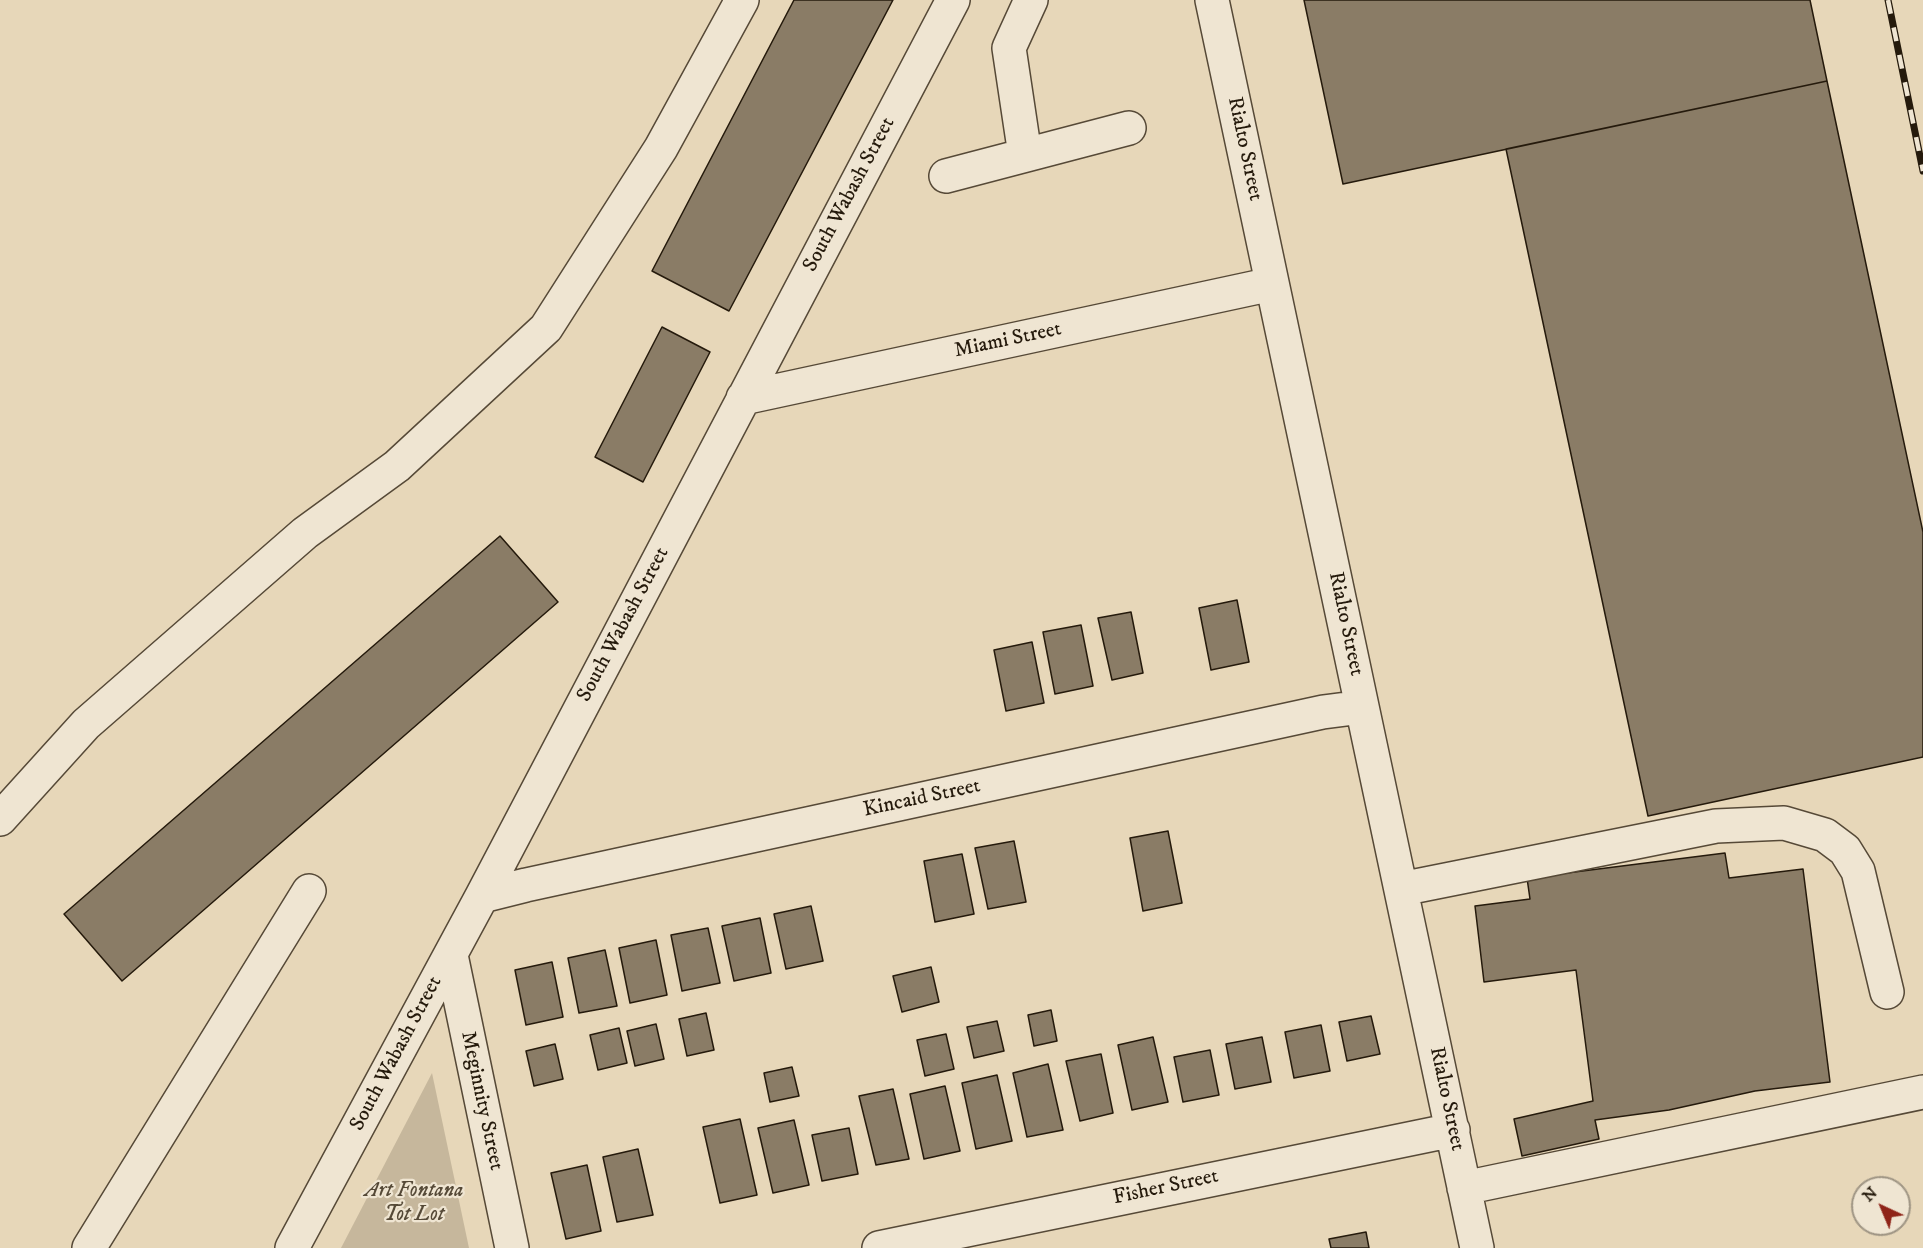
<!DOCTYPE html>
<html>
<head>
<meta charset="utf-8">
<style>
	body { margin:0 }
	#map { position:relative; width:1923px; height:1248px; overflow:hidden; background:#e7d7b9; font-family:"IM FELL DW Pica",serif }
	canvas { display:block }
	.north { position:absolute; left:1851px; top:1176px; width:60px; height:60px; box-sizing:border-box; background:#efe5d2; border:2px solid #9e9483; border-radius:50%; rotate:316deg; font-size:16px; font-weight:700; line-height:24px; text-align:center; color:#251a0c }
	.north::after { content:''; display:block; margin:auto; width:21px; height:27px; background:#8f2418; clip-path:polygon(50% 0,100% 100%,50% 72%,0 100%) }
</style>
</head>
<body>
<div id="map">
<canvas width="1923" height="1248"></canvas>
<div class="north">N</div>
</div>
<script>
const ctx = document.querySelector('canvas').getContext('2d');
ctx.lineJoin = 'round';
function paint(path, color) { ctx.fillStyle = color; ctx.fill(path, 'evenodd'); }
function trace(path, color, width, dash) { ctx.strokeStyle = color; ctx.lineWidth = width; ctx.lineCap = dash ? 'butt' : 'round'; ctx.setLineDash(dash || []); ctx.stroke(path); }
function drawText(font, color, halo, rows, align = 'center') {
  ctx.font = font + ' "IM FELL DW Pica",serif'; ctx.lineWidth = 4.5; ctx.setLineDash([]); ctx.textBaseline = 'middle'; ctx.strokeStyle = halo; ctx.fillStyle = color; for (const [text, x, y, turn = 0] of rows) {
    ctx.save(); ctx.translate(x, y); ctx.rotate((+turn || 0) * Math.PI / 180); ctx.textAlign = isNaN(turn) ? turn : align; if (halo) ctx.strokeText(text, 0, 0); ctx.fillText(text, 0, 0); ctx.restore();
  }
}
paint(new Path2D(`
	M432,1073l37,175h-128z`), '#c6b79c');
const building = new Path2D(`
	M794,0h99l-164,311 -77,-40z
	M1304,0h506l17,81 -484,103z
	M1827,81l96,451v225l-275,59 -142,-667z
	M662,327l48,25 -67,130 -48,-25z
	M500,536l58,66 -436,379 -58,-67z
	M1237,600l12,62 -38,8 -12,-62z
	M1131,612l12,61 -31,7 -14,-62z
	M1081,625l12,61 -38,8 -12,-62z
	M1032,642l12,61 -38,8 -12,-61z
	M1168,831l14,72 -39,8 -13,-73z
	M1014,841l12,61 -38,7 -13,-61z
	M1725,853l4,25 74,-9 27,213 -75,9 -86,19 -74,10 4,19 -77,17 -8,-37 79,-18 -17,-131 -92,12 -9,-76 55,-7 -3,-21z
	M962,854l12,60 -39,8 -11,-61z
	M811,906l12,55 -37,8 -12,-55z
	M760,918l11,55 -37,8 -12,-55z
	M708,928l12,55 -38,8 -11,-56z
	M656,940l11,55 -37,8 -11,-55z
	M605,950l12,56 -38,7 -11,-55z
	M552,962l11,55 -37,8 -11,-55z
	M931,967l8,35 -37,10 -9,-36z
	M1051,1010l6,31 -23,5 -6,-31z
	M706,1013l8,37 -27,6 -8,-37z
	M1371,1016l9,38 -33,7 -8,-39z
	M997,1021l7,30 -30,7 -7,-31z
	M656,1024l8,35 -29,7 -8,-35z
	M1321,1025l9,46 -36,7 -9,-46z
	M619,1028l8,35 -29,7 -8,-35z
	M946,1034l8,35 -29,7 -8,-36z
	M1153,1037l15,65 -36,8 -14,-65z
	M1262,1037l9,45 -36,7 -9,-45z
	M555,1044l8,35 -29,7 -8,-35z
	M1210,1050l9,45 -36,7 -9,-45z
	M1101,1054l12,59 -33,8 -14,-60z
	M1048,1064l15,66 -36,7 -14,-64z
	M792,1067l7,29 -29,6 -6,-29z
	M997,1075l15,66 -36,8 -14,-66z
	M945,1086l15,65 -36,8 -14,-65z
	M893,1089l16,70 -33,6 -17,-69z
	M740,1119l17,76 -37,8 -17,-76z
	M794,1120l15,65 -36,8 -15,-65z
	M849,1128l9,46 -36,7 -10,-46z
	M638,1149l15,66 -36,7 -14,-65z
	M587,1165l14,66 -35,8 -15,-66z
	M1366,1232l3,16h-38l-2,-9z`);
paint(building, '#8a7c66');
trace(building, '#251a0c', 1.5);
const minor = new Path2D(`
	M1212,0l265,1248
	M1025,155l-16,-107 22,-48
	M946,176l183,-48
	M743,398l529,-114
	M0,819l86,-95 219,-191 92,-67 149,-138 115,-180 81,-148
	M1401,889l315,-63 68,-3 41,12 20,15 13,21 29,121
	M482,896l44,-11 797,-173 39,-5
	M451,955l61,293
	M1464,1188l459,-96
	M89,1248l220,-357
	M292,1248l190,-352 471,-896
	M879,1248l574,-118`);
trace(minor, '#564937', 36);
trace(minor, '#efe5d2', 33);
const rail = new Path2D(`
	M1888,0l35,171`);
trace(rail, '#251a0c', 7);
trace(rail, '#efe5d2', 4.5, [14]);
drawText('21px', '#251a0c', '#efe5d2', [
	["Rialto Street",1244,149,78],
	["South Wabash Street",850,195,-62],
	["Miami Street",1008,341,-12],
	["Rialto Street",1345,624,78],
	["South Wabash Street",624,625,-62],
	["Kincaid Street",922,799,-12],
	["South Wabash Street",397,1054,-62],
	["Rialto Street",1446,1099,78],
	["Meginnity Street",481,1101,78],
	["Fisher Street",1166,1188,-12]
]);
drawText('italic 21px', '#554937', '#efe5d2', [
	["Art Fontana",414,1192],
	["Tot Lot",414,1216]
]);
</script>
</body>
</html>
